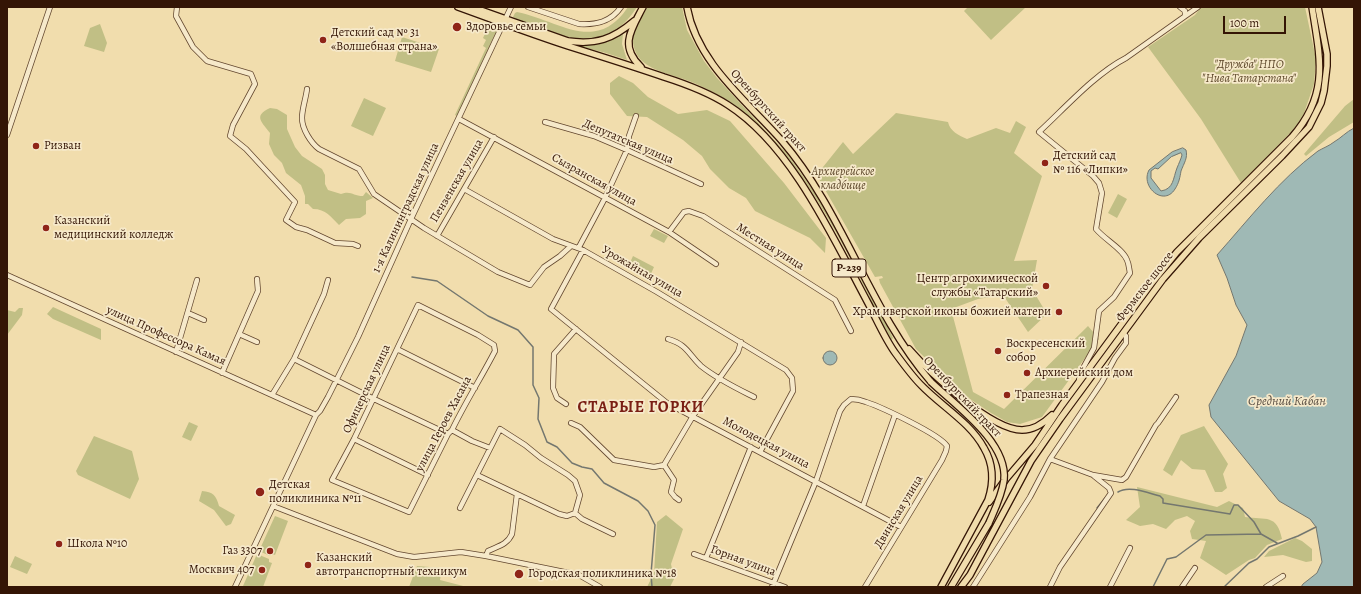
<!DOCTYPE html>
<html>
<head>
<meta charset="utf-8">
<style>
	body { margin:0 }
	#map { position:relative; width:1361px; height:594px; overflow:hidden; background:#f1ddad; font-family:Alegreya,serif }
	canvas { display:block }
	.frame { position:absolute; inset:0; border:8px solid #341505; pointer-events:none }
	.scale { position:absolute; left:1223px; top:16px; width:63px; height:18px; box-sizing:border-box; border:2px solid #341505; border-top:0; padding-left:5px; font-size:12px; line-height:14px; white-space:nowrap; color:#341505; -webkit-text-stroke:3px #f6e9ca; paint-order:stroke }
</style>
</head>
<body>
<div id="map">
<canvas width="1361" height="594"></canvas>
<div class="frame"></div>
<div class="scale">100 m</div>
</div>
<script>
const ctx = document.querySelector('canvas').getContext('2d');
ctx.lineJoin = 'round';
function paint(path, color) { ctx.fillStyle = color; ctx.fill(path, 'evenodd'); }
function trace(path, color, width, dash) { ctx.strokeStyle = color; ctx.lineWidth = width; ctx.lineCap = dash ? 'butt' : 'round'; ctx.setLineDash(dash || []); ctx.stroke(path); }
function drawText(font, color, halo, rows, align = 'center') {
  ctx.font = font + ' Alegreya,serif'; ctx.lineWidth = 3.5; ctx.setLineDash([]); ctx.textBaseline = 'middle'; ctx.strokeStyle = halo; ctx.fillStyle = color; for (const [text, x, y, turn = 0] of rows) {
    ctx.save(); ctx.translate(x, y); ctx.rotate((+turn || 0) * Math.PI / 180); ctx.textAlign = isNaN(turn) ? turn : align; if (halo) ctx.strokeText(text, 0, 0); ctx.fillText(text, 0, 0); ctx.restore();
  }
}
paint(new Path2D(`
	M628,7h9c-26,40 -55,37 -95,22 -9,-4 -21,-6 -29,-12l2,-4 2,-1c41,8 79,43 111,-5z
	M647,7h35l5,23 17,31 13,17 71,77 36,51 44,80 25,52 -2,2c-39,-76 -80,-173 -147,-227 -17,-14 -35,-24 -55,-32 -14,-5 -36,-10 -47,-20 -6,-5 -10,-16 -9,-24 2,-11 10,-20 14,-30z
	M968,7h58l-35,33 -27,-29z
	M1201,7h104l11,52 -2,25 -13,38 -60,61 -40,-64 -53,-72 47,-32z
	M490,23l8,2v3l-41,88 -2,-1 31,-67 -3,-2 3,-6 -3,-2z
	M100,24l7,19 -3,9 -20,-6 6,-18z
	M623,33l-1,11 5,16 -21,-7 -27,-7 24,-3z
	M402,37l37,12 -8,23 -36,-11z
	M619,76l14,7 15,14 30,17 29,-4 23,11 54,62 42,55 -1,15 -15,-15 -55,-27 -9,-13 -17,-10 -19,-19 -8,-13 -19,-16 -36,-23 -20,-1 -17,-22v-11z
	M364,98l22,10 -13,28 -22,-10z
	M1354,99v23l-25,15 -23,19 -2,-2 41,-48z
	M270,108l7,1 10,6v14l8,18 7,9 20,13 3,6v9l3,6 13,4c10,-4 12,2 22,2l3,-4 7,6 -7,3v13l-6,4 -14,1 -7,6c-8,-8 -13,-16 -26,-16l-5,-5h-3v-8l-4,-11 -15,-12 -4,-10 -8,-8 -5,-11 1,-11c-7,-10 -18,-17 0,-25z
	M896,113l52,9c2,9 10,13 19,17l29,-11 14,5 6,-12 10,6 -12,26 28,23 -28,85 23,-1 -5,29 15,25 -19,18 -25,-37 -25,4 -27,10 22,83 31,17 84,-83 11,13 -57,78 -22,7 -13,-2 -16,-9 -30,-20 -45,-44 -36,-66 -1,-4 4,-1 -1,-2 -7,1 -60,-105 8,-5 20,-25 10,12z
	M1118,194l9,5 -10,19 -9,-5z
	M654,229l14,7 -4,7 -14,-7z
	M633,256l21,11 -5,11 -21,-11z
	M53,307l48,22v11l-48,-21 -6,-5z
	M19,308h4l-1,7 -15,20v-25l8,2z
	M189,422l9,4 -7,15 -9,-4z
	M1204,426l24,38 -5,10 4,14 -5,4h-7l-10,-22 -13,-1 -11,-9 -9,16 -9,-6 18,-35z
	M94,436l38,15 7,28 -9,20 -52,-24 -2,-4z
	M1137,487l80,20 12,-6 14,7 2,9c21,3 32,-3 37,22l-15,6 -12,13 -6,2 -23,15 -26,-17 6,-17 -14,-2 -2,-8 5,-10 -8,-5 -12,4 -9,9 -13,-5 -13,2 -14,-6 14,-13z
	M202,491c11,1 14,4 17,15l16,9 -4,9 -5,2 -12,-16 -15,-9z
	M666,515l17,14 -12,35 3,15 -4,8h-23l7,-14 3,-51z
	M275,516l13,5 -13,34 -3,-1 -2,2 -11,-5z
	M1295,538l7,3 10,8v12l-6,1 -23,-7 -19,2 5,-6z
	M257,554l12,5v3l3,1 -9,24h-16l-4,-1z
	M15,556l17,8 -5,10 -17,-7z
	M417,566l25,2 -2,12 27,7h-58z`), '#c1bf85');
const water = new Path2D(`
	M1354,128v459h-53l2,-3 14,-11 5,-11 -6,-35 -6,-8 -31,-18 -68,-84 -2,-12 27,-49 11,-31 -11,-20 -9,-27 -10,-23c32,-36 62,-75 101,-104 5,-3 11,-5 16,-9 7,-4 12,-10 20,-14z
	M1183,148l3,2c2,8 -2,13 -5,21 -1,6 -2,12 -6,18 -11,18 -35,-2 -26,-19l23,-18zM1181,153l1,2c-1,4 -3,8 -5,13 -4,10 -3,21 -16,23l-10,-13v-7l4,-3 3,1 13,-12z
	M823 358a7 7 0 1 1 14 0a7 7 0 1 1-14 0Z`);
paint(water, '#9fb9b5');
trace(water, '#74776f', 1);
trace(new Path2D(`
	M412,277l25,4 51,35 30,14 15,17v38l6,13 -1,21 9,23 10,5 15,16 10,4 10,2 12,14 34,18 10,10 7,14 -4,49 1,13
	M1118,492c11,-7 30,1 42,4l3,3v4l67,11 4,-9h4l16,17 7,12 16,9
	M1097,508l8,-10
	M1153,587l14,-28 9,-2 30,-22 55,-1
	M1224,587l25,-24 8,-4 12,-12 29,-11 18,-9`), '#74776f', 1.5);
const minor = new Path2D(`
	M177,7l-1,9 17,31 14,14 44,13 4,10 -22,41 -3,11 16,13 49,53 -9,18 10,7 11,3 28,13 18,1 5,2
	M528,7l51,17c17,1 32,-2 42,-17
	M1180,7l5,4v5
	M307,89c-1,9 -5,20 -5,29 0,11 9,25 17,31l40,20 15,25 50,34 74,44 32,13 14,-18 16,-11 11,-10
	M459,119l210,113 47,32
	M545,122l49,14 33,14 74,34
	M7,135l43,-128
	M464,189l89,50 30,11 74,42 129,78 6,8 1,13 -33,61
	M669,232l15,-20 5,-1 14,5 132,84 16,31
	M437,236l57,-99
	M579,247l26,-49 22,-48 2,-14 7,-20
	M583,250l-32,59 116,94 234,124
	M7,275l309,140
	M418,305l60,30 16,10 1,6c-14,27 -30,52 -43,79l-4,4 -39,78 -77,-32 22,-41z
	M188,313l16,7
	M239,334l18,8
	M668,339c20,6 20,15 33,27 16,13 35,22 53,31
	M397,349l78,39
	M176,352l21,-72
	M294,359l80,40 74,35
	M222,373l36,-82 -1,-12
	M1079,380l3,-10 12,-22 5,-37 15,-14 16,-24c-1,-4 -1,-9 -3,-13 -4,-11 -23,-21 -31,-31l6,-36 -3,-10 -6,-7 -54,-44c26,-24 56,-58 87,-74l72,-51
	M272,395l22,-36 30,-65 4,-14
	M566,404l-9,-6 -4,-10 1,-34 22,-25
	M571,423l9,4 34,33 40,7 10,-2 29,-49 45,-64 3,-10
	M452,430l20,11 18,7
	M354,439l74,36
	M1050,459l43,16 29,5 4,-3 30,-52 2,-2 18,-26
	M664,465l10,15 -3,12 4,5 4,3
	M477,475l82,39 8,2 8,-3 7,6 31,15
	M273,506l124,48 17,3 47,-5 25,4 93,19 21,12
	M863,506l32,-91
	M460,508l40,-79 25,16 16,13 27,17 7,6 5,14 -5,18
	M694,554l91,33
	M486,556l2,-5c10,-5 19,-6 24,-17l5,-40
	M706,558l45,-111
	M235,587l81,-172 4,-4 8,-14 30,-60 53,-118 100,-212
	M772,587l44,-106 24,-70 4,-6 7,-6c5,0 10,1 15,3 15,5 73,32 81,44l-1,5 -4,9 -77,127
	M973,587l57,-90 20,-38 52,-77 13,-24 11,-15v-7l-3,-3
	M1050,587l10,-20 51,-74 -2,-5 -15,-12
	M1110,587l20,-39
	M1182,587l13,-19
	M1266,587l17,-11`);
const major = new Path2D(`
	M458,7c36,13 73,27 110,39 32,10 64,20 96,31 22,7 44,15 64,28 64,41 105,133 140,198 9,17 17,36 28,51 8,11 16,22 25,31 20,21 49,37 63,63 10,17 10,34 4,52l-47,87
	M472,7l96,34c28,4 45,-2 66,-20
	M687,7c10,56 59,93 95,134 62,72 87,169 149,241
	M641,67c-22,-21 -10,-37 2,-60
	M909,349c20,23 82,81 113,81 11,0 22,-7 30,-15
	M989,502l17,-23 29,-34 27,-40 89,-121 26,-32 115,-115c38,-43 28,-79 20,-130
	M951,587l38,-64
	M961,587l9,-12 61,-114 29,-42 103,-140 36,-41 83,-82 27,-29 12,-24 3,-12 3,-25v-12l-9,-47`);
trace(minor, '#63472f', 6);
trace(major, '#341505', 8);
trace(minor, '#f6e9ca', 4.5);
trace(major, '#f1ddad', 5.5);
const majorBridge = new Path2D(`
	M931,382c24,23 77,60 73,98 -2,15 -9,29 -15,43`);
trace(majorBridge, '#341505', 8, []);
trace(majorBridge, '#f1ddad', 5.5);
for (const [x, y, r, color] of [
	[457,27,5,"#8f2418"],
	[323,40,4,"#8f2418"],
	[36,146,4,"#8f2418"],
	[1045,163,4,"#8f2418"],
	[46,228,4,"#8f2418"],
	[1046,286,4,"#8f2418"],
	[1059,312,4,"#8f2418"],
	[998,351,4,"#8f2418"],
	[1027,373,4,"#8f2418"],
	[1007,395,4,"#8f2418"],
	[260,492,5,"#8f2418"],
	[59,544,4,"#8f2418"],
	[270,551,4,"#8f2418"],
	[308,565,4,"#8f2418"],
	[262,570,4,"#8f2418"],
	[519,574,5,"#8f2418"]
]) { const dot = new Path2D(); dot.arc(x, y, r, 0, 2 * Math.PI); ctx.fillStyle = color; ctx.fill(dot); trace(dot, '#f6e9ca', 1.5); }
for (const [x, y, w] of [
	[849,268,34]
]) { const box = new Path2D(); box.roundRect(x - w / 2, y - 9, w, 18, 3); ctx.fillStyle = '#f6e9ca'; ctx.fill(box); trace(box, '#341505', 1); }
drawText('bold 11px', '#341505', null, [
	["Р-239",849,268]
]);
drawText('12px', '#341505', '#f6e9ca', [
	["Здоровье семьи",466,27],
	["Детский сад № 31",331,33],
	["«Волшебная страна»",331,47],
	["Ризван",44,146],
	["Детский сад",1053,156],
	["№ 116 «Липки»",1053,170],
	["Казанский",54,221],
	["медицинский колледж",54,235],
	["Центр агрохимической",1038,279,"right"],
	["службы «Татарский»",1038,293,"right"],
	["Храм иверской иконы божией матери",1051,312,"right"],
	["Воскресенский",1006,344],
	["собор",1006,358],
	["Архиерейский дом",1035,373],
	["Трапезная",1015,395],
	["Детская",269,485],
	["поликлиника №11",269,499],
	["Школа №10",67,544],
	["Газ 3307",262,551,"right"],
	["Казанский",316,558],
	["автотранспортный техникум",316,572],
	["Москвич 407",254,570,"right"],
	["Городская поликлиника №18",528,574]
], 'left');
drawText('italic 12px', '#5e482b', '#f6e9ca', [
	["\"Дружба\" НПО",1249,65],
	["\"Нива Татарстана\"",1249,79],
	["Архиерейское",843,172],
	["кладбище",843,186]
]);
drawText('12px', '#341505', '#f6e9ca', [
	["Оренбургский тракт",768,111,48],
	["Депутатская улица",628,142,23],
	["Сызранская улица",594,180,29],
	["Пензенская улица",457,181,-60],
	["1-я Калининградская улица",406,208,-65],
	["Местная улица",770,247,32],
	["Урожайная улица",642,272,30],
	["Фермское шоссе",1145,287,-52],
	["улица Профессора Камая",166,336,24],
	["Офицерская улица",367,389,-65],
	["Оренбургский тракт",962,397,46],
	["улица Героев Хасана",444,424,-62],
	["Молодецкая улица",766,443,28],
	["Двинская улица",899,512,-59],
	["Горная улица",743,561,20]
]);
drawText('italic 13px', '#594e43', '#f6e9ca', [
	["Средний Кабан",1287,402]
]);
ctx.letterSpacing = '1px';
drawText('bold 16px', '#7a1f14', '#f6e9ca', [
	["СТАРЫЕ ГОРКИ",641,408]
]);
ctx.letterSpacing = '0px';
</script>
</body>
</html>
